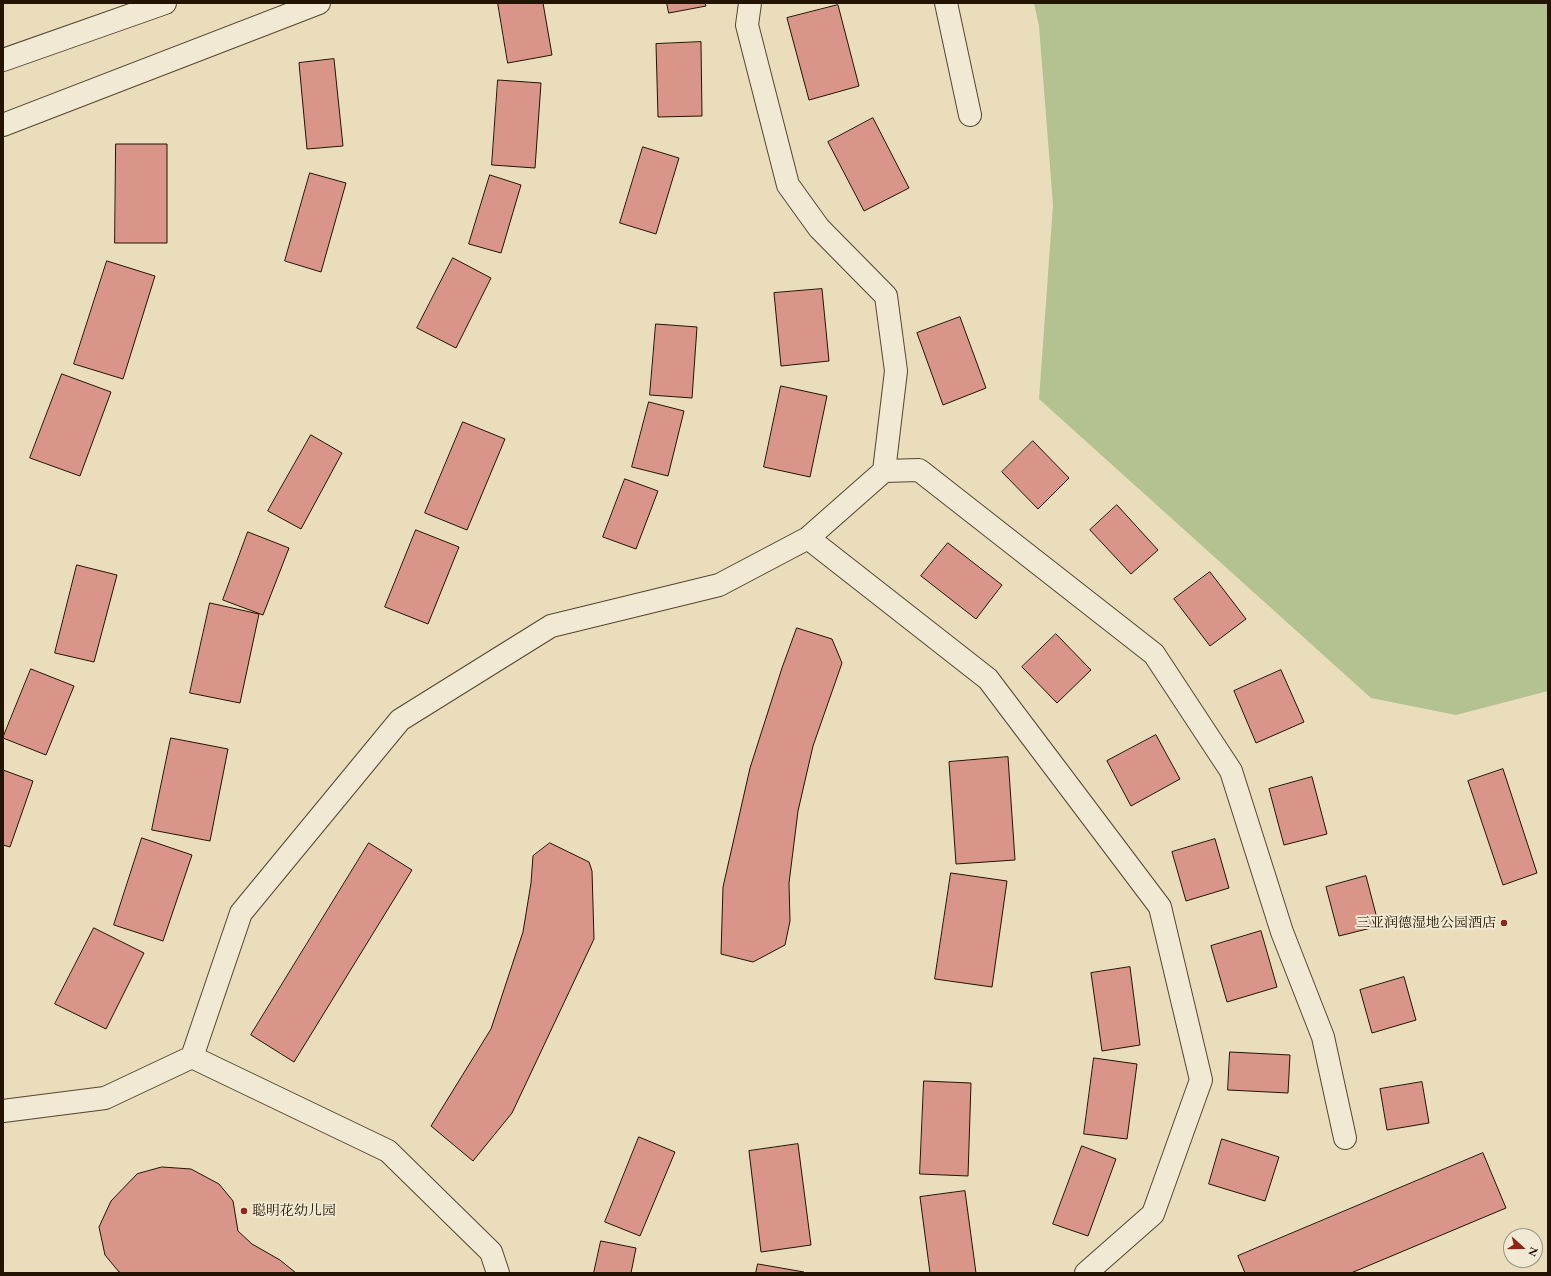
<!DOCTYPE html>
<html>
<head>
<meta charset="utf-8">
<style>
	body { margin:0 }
	#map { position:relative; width:1551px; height:1276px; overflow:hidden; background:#e9ddbc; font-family:"EB Garamond",serif }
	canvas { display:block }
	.frame { position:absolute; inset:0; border:4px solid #221401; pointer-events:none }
	.north { position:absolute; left:1503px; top:1228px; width:40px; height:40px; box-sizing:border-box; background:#f1e9d3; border:1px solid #9e947f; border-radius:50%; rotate:111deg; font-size:11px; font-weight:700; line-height:16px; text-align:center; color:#221401 }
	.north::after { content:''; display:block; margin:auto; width:14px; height:18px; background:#8f2418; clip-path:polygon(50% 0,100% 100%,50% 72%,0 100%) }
</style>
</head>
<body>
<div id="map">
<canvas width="1551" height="1276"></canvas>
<div class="frame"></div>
<div class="north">N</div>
</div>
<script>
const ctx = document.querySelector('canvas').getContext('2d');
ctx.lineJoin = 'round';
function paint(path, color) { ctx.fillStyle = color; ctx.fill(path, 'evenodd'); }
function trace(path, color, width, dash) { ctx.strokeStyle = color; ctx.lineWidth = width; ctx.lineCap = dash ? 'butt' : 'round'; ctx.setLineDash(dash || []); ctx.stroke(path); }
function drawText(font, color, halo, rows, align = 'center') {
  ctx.font = font + ' "EB Garamond","Noto Serif SC",serif'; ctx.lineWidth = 4; ctx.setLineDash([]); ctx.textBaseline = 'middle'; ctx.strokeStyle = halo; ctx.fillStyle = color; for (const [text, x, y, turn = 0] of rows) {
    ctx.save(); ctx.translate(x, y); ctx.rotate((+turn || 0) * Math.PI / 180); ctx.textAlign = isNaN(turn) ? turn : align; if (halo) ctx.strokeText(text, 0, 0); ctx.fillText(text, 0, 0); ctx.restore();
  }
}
paint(new Path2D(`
	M1034,3h514v688l-92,24 -85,-17 -332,-299 14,-194 -14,-179z`), '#b4c292');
const building = new Path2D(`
	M498,3h45l9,52 -44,8z
	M667,3h38l1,3 -37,7z
	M838,5l21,81 -50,14 -22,-82z
	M701,42l1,74 -44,1 -2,-73z
	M334,59l9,87 -36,3 -8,-86z
	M498,80l43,3 -6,85 -43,-3z
	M873,118l36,70 -45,23 -36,-69z
	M116,144h51v99h-52z
	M643,147l36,11 -23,76 -36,-11z
	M310,173l36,10 -25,89 -36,-11z
	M490,175l31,10 -20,68 -32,-9z
	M453,258l38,20 -35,70 -39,-20z
	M107,261l48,15 -32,103 -49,-15z
	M822,289l7,72 -48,5 -7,-73z
	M960,317l26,71 -43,17 -26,-72z
	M656,324l41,3 -5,71 -42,-3z
	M62,374l49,18 -31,84 -50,-18z
	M781,386l46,10 -17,81 -46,-10z
	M649,402l35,9 -16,65 -36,-9z
	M463,422l42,17 -38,91 -42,-17z
	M311,435l31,18 -41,76 -33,-18z
	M1033,441l36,37 -31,31 -36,-37z
	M625,479l33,12 -22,58 -33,-12z
	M1117,505l41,45 -27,24 -41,-44z
	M416,530l43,17 -31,77 -43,-17z
	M248,532l41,16 -26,67 -40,-15z
	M948,543l54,42 -26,34 -55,-43z
	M77,565l40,10 -23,87 -39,-9z
	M1210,572l36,47 -36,27 -36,-47z
	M210,603l49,11 -19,89 -50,-10z
	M797,628l35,11 10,24 -29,83 -15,65 -9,72 1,38 -5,24 -32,17 -32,-8 2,-67 27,-119 32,-100z
	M1056,634l35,36 -34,33 -35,-36z
	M31,669l43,17 -28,69 -43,-17z
	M1281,670l23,52 -48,21 -22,-52z
	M1156,735l24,44 -49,27 -24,-45z
	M171,738l57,11 -18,92 -58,-11z
	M1008,757l7,103 -59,4 -7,-102z
	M1503,769l34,104 -34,12 -35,-104z
	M3,770l30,11 -23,66 -7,-2z
	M1312,777l15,57 -43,11 -15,-56z
	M142,838l50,17 -29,86 -49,-16z
	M1215,839l14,49 -43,13 -14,-49z
	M369,843l43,27 -118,192 -43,-27z
	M550,843l39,19 3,9 2,68 -82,174 -39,48 -42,-35 60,-97 32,-97 8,-49 2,-27z
	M951,873l56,8 -15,106 -57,-8z
	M1366,876l13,50 -40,10 -13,-49z
	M94,928l50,25 -38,76 -51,-25z
	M1261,931l16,56 -50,15 -16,-56z
	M1130,967l10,78 -38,6 -11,-78z
	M1404,977l12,43 -44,13 -12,-43z
	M1230,1052l60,3 -2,38 -60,-3z
	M1094,1058l43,6 -10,75 -43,-5z
	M924,1081l47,2 -3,93 -48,-2z
	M1422,1082l7,41 -42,7 -7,-41z
	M639,1137l36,15 -35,84 -35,-14z
	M1222,1139l57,18 -14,44 -56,-17z
	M798,1144l13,101 -50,7 -12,-101z
	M1082,1146l34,13 -28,77 -35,-12z
	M1483,1153l23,55 -155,65h-106l-7,-17z
	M162,1167l29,2 28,15 14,17 5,30 14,13 28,16 16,13h-174l-3,-1 -14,-17 -6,-28 12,-26 26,-27z
	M965,1191l11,82h-46l-10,-76z
	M601,1241l35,7 -5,25h-37z
	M758,1264l46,8v1h-48z`);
paint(building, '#d99587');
trace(building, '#221401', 1);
const minor = new Path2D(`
	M750,3l-3,22 41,160 31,43 67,68 10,75 -12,100
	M946,3l24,112
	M3,60l162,-57
	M3,125l316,-122
	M808,538l76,-67 35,-1 235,184 77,117 51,161 41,105 22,101
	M3,1111l102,-13 87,-41
	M498,1273l-7,-21 -103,-101 -196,-94 49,-144 159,-193 151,-94 168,-41 89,-47 180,141 172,228 41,173 -48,134 -67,59`);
trace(minor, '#544630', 24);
trace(minor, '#f1e9d3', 22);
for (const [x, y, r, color] of [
	[1504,923,4,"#8f2418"],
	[244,1211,4,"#8f2418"]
]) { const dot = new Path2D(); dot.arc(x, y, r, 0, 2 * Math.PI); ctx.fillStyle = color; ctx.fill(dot); trace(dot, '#f1e9d3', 1.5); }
drawText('14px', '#221401', '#f1e9d3', [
	["三亚润德湿地公园酒店",1496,923],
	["聪明花幼儿园",252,1211,"left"]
], 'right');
</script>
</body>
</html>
